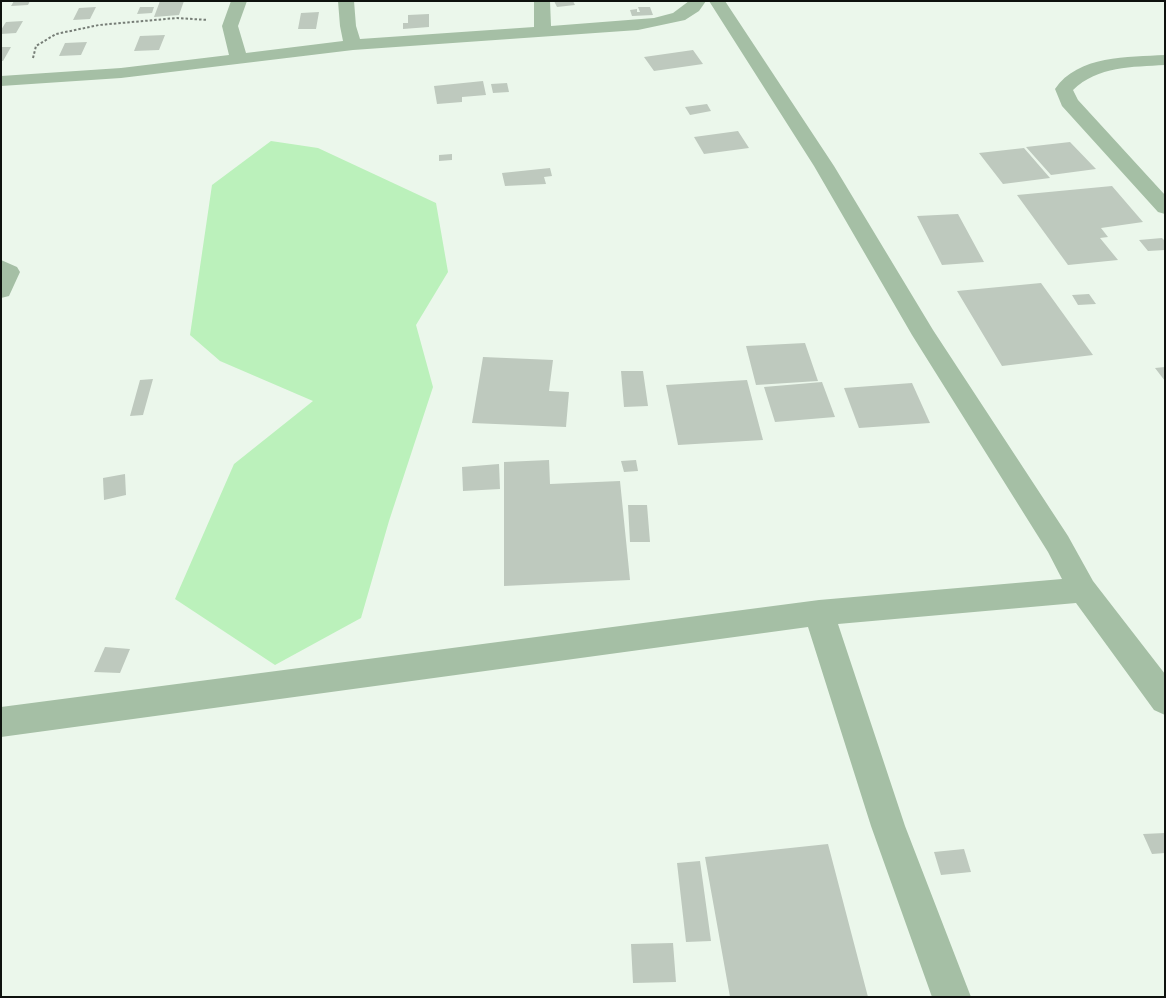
<!DOCTYPE html>
<html>
<head>
<meta charset="utf-8">
<style>
	body { margin:0 }
	#map { position:relative; width:1166px; height:998px; overflow:hidden; background:#ebf7eb; font-family:"Public Sans",sans-serif }
	canvas { display:block }
	.frame { position:absolute; inset:0; border:2px solid #0e120e; pointer-events:none }
</style>
</head>
<body>
<div id="map">
<canvas width="1166" height="998"></canvas>
<div class="frame"></div>
</div>
<script>
const ctx = document.querySelector('canvas').getContext('2d');
ctx.lineJoin = 'round';
function paint(path, color) { ctx.fillStyle = color; ctx.fill(path, 'evenodd'); }
function trace(path, color, width, dash) { ctx.strokeStyle = color; ctx.lineWidth = width; ctx.lineCap = dash ? 'butt' : 'round'; ctx.setLineDash(dash || []); ctx.stroke(path); }
paint(new Path2D(`
	M271,141l47,7 118,55 12,69 -32,53 17,62 -44,134 -28,97 -86,47 -100,-66 59,-135 79,-63 -93,-40 -30,-26 22,-150z`), '#bbf1bb');
paint(new Path2D(`
	M14,1h16l-2,4 -17,1z
	M160,1h24l-5,14 -25,2z
	M554,1h19l2,4 -18,2z
	M96,7l-6,12 -17,1 6,-12z
	M140,7h14l-2,6 -15,1z
	M638,7h12l3,8 -21,1 -2,-6 7,-1v3h3z
	M319,12l-3,17h-18l3,-16z
	M429,14v13l-26,2v-6h5v-8z
	M23,21l-7,12 -15,1v-4l5,-8z
	M165,35l-6,15 -25,1 6,-15z
	M87,42l-6,13 -22,1 6,-13z
	M1,47h10l-8,14h-2z
	M693,50l10,14 -49,7 -10,-14z
	M483,81l3,14 -24,2v5l-25,2 -3,-18z
	M507,83l2,9 -16,1 -2,-9z
	M707,104l4,7 -21,4 -5,-8z
	M738,131l11,17 -45,6 -10,-17z
	M1070,142l26,27 -45,6 -25,-28z
	M1024,148l26,30 -47,6 -24,-31z
	M452,154v6l-13,1v-6z
	M550,168l2,8 -8,1 2,7 -41,2 -3,-13z
	M1112,186l31,36 -42,6 7,9 -8,1 18,22 -50,5 -51,-70z
	M958,214l26,48 -42,3 -25,-49z
	M1162,238l3,3v9l-17,1 -9,-11z
	M1041,283l52,72 -91,11 -45,-75z
	M1089,294l7,10 -18,1 -6,-10z
	M805,343l13,38 -62,4 -10,-39z
	M483,357l70,3 -4,31 20,1 -3,35 -94,-4z
	M1165,367v14l-10,-13z
	M621,371h22l5,35 -24,1z
	M153,379l-10,36 -13,1 10,-36z
	M747,380l16,60 -85,5 -12,-60z
	M822,382l13,35 -60,5 -11,-35z
	M912,383l18,40 -71,5 -15,-40z
	M549,460l1,24 70,-3 10,99 -126,6v-124z
	M636,460l2,11 -14,1 -3,-11z
	M499,464l1,25 -37,2 -1,-24z
	M125,474l1,21 -22,5 -1,-22z
	M628,505h19l3,37h-20z
	M105,647l25,2 -10,24 -26,-1z
	M1165,833v20l-13,1 -9,-20z
	M828,844l40,153h-138l-25,-140z
	M964,849l7,23 -30,3 -7,-23z
	M700,861l11,80 -25,1 -9,-79z
	M673,943l3,39 -43,1 -2,-39z`), '#bec9be');
trace(new Path2D(`
	M33,58l3,-12 20,-12 43,-9 78,-7 31,2`), '#767d76', 2, [2.5, 2]);
paint(new Path2D(`
	M231,1h16l-9,25 8,27 97,-12 -3,-15 -2,-25h16l2,25 4,13 174,-12v-26h16l1,25 103,-8 19,-5 16,-12h17l-7,10 -14,9 -47,10 -285,20 -232,28 -120,8v-10l120,-8 108,-13 -7,-29z
	M709,1h16l109,165 99,164 135,206 25,45 72,93v41l-11,-5 -78,-107 -238,21 67,202 66,171h-39l-61,-171 -63,-199 -807,110v-30l818,-107 243,-21 -14,-27 -136,-217 -98,-169z
	M1165,55v10c-33,2 -67,1 -92,25l5,10 87,95v19l-7,-2 -96,-106 -7,-17c23,-34 73,-32 110,-34z
	M1,260l16,7 3,5 -11,24 -8,2z`), '#a5bfa5');
</script>
</body>
</html>
